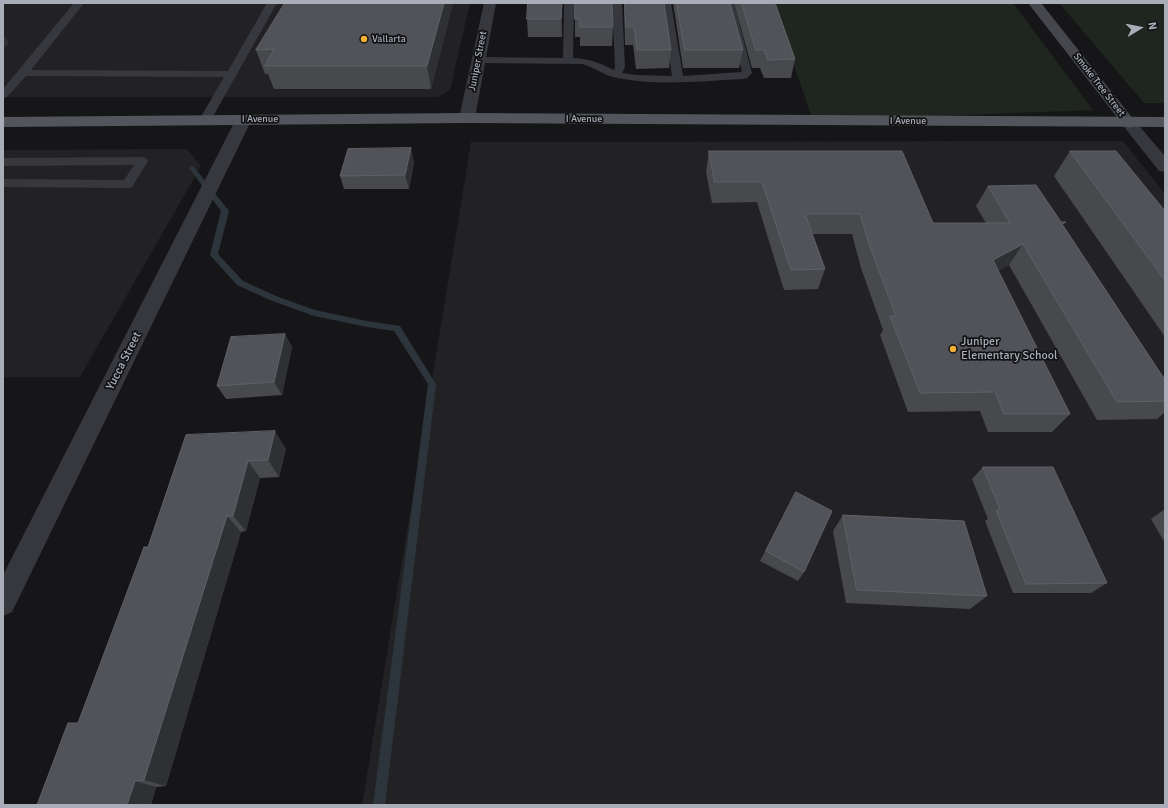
<!DOCTYPE html>
<html>
<head>
<meta charset="utf-8">
<style>
	body { margin:0 }
	#map { position:relative; width:1168px; height:808px; overflow:hidden; background:#161618; font-family:Signika,sans-serif }
	canvas { display:block }
	.frame { position:absolute; inset:0; border:4px solid #a8adb8; pointer-events:none }
	.north { position:absolute; left:1120px; top:8px; width:40px; height:40px; -webkit-text-stroke:3px #111113; paint-order:stroke; rotate:80deg; font-size:11px; font-weight:700; line-height:16px; text-align:center; color:#a8adb8 }
	.north::after { content:''; display:block; margin:auto; width:14px; height:18px; background:#a8adb8; clip-path:polygon(50% 0,100% 100%,50% 72%,0 100%) }
</style>
</head>
<body>
<div id="map">
<canvas width="1168" height="808"></canvas>
<div class="frame"></div>
<div class="north">N</div>
</div>
<script>
const ctx = document.querySelector('canvas').getContext('2d');
ctx.lineJoin = 'round';
function paint(path, color) { ctx.fillStyle = color; ctx.fill(path, 'evenodd'); }
function trace(path, color, width, dash) { ctx.strokeStyle = color; ctx.lineWidth = width; ctx.lineCap = dash ? 'butt' : 'round'; ctx.setLineDash(dash || []); ctx.stroke(path); }
function drawText(font, color, halo, rows, align = 'center') {
  ctx.font = font + ' Signika,sans-serif'; ctx.lineWidth = 3.5; ctx.setLineDash([]); ctx.textBaseline = 'middle'; ctx.strokeStyle = halo; ctx.fillStyle = color; for (const [text, x, y, turn = 0] of rows) {
    ctx.save(); ctx.translate(x, y); ctx.rotate((+turn || 0) * Math.PI / 180); ctx.textAlign = isNaN(turn) ? turn : align; if (halo) ctx.strokeText(text, 0, 0); ctx.fillText(text, 0, 0); ctx.restore();
  }
}
paint(new Path2D(`
	M3,3h467l-20,87 -12,7h-435z
	M1123,141l42,53v611h-803l109,-663z
	M187,149l14,17 -121,211h-77v-227z`), '#222225');
paint(new Path2D(`
	M773,3h240l80,107 -280,11z
	M1059,3h106v100h-21z`), '#1e261f');
paint(new Path2D(`
	M192,166l2,1 35,44 -11,43 25,27 33,15 39,14 52,11 33,5 36,58 -51,421h-12l55,-421 -34,-53 -27,-4 -53,-11 -44,-16 -33,-15 -27,-30 11,-44 -32,-43z`), '#2c353c');
paint(new Path2D(`
	M74,3h10l-53,67 197,1 39,-68h10l-66,117 -6,3 -6,-3 25,-43 -198,-1 -19,21 -4,1v-9z
	M564,3h10l-1,55c15,0 27,5 41,12l1,-3 -3,-64h10l3,64 -3,6 14,2 36,1 -11,-73h10l12,73 59,-4 -18,-69h10l18,70 -5,5 -4,1c-42,2 -85,7 -126,-1 -12,-2 -23,-11 -35,-14l-104,-1 -5,-3 5,-3 85,1z
	M142,157l4,1 2,3 -16,26 -4,1 -125,-1v-8l121,1 10,-15 -131,1v-8z`), '#37383d');
paint(new Path2D(`
	M484,3h12l-21,115 -3,3 -5,2 -5,-2 -3,-3z
	M244,114l5,2 3,3 -240,493 -9,4v-41l233,-456 3,-3z
	M1129,118l5,2 31,36v16l-6,-1 -38,-48 3,-3z`), '#37383d');
paint(new Path2D(`
	M1028,3h13l93,117 3,3 -3,3 -5,2 -5,-2z`), '#45474d');
paint(new Path2D(`
	M467,113l698,4v10l-698,-4 -464,4v-10z`), '#53555c');
paint(new Path2D(`
	M285,3h168l-22,86h-157l-6,-15h-3l-9,-24z
	M528,3h34v34h-34l-1,-18z
	M575,3l38,24 -1,19h-32v-9h-5z
	M624,3h40l7,47 -2,18 -33,1 -3,-24h-8z
	M673,3h57l13,47 -4,18h-56z
	M734,3h41l20,56 -4,19h-27l-4,-10h-8z
	M709,151l224,72h53l-10,-17 12,-20 75,40 102,154v32l-8,7 -60,1 -88,-155 -11,5 72,144 -18,18h-64l-8,-21 -72,1 -28,-77 3,-5 -22,-62 -9,-34h-40l13,35 -7,20 -34,1 -27,-88 -45,1 -6,-31z
	M1070,151l95,60v126l-111,-161z
	M414,162l-5,27h-65l-4,-13z
	M285,334l7,13 -10,48 -56,4 -9,-13z
	M186,435l100,14 -7,28 -19,1 -14,53 -5,1 -75,254 -10,1 -5,18 -73,-82 70,-176z
	M983,467l124,116 -16,10h-78l-28,-72 3,-2 -16,-40z
	M796,492l8,80 -6,9 -38,-20z
	M1165,509v34l-14,-24z
	M843,515l144,81 -17,13 -124,-6 -13,-72z`), '#47494d');
paint(new Path2D(`
	M444,3h9l-22,86 -4,-23z
	M562,3v34l-1,-18z
	M5,37l4,6 -6,6v-11z
	M411,148l3,14 -5,27 -4,-14z
	M1023,244l-14,21 -29,15 13,-20z
	M285,334l7,13 -10,48 -8,-13z
	M275,431l11,18 -7,28 -11,-17z
	M248,461l12,17 -14,53 -13,-15z
	M227,516l14,16 -75,254 -22,-6z
	M135,781l21,6 -5,18h-24z`), '#2f3033');
const building = new Path2D(`
	M285,3h159l-17,63h-162l9,-17 -18,1z
	M528,3h34l-1,16h-34z
	M575,3h37l1,24h-33l-1,-8h-4z
	M625,3h39l7,47h-34l-3,-23h-8z
	M677,3h53l13,47h-58z
	M742,3h33l20,56 -27,1 -4,-10h-8z
	M411,148l-6,27 -65,1 8,-27z
	M709,151h193l31,72h77l-22,-37 48,-1 25,37h5l-4,2 103,156v21l-48,1 -94,-158 -30,16 77,154h-66l-9,-22 -75,1 -30,-77h6l-26,-69 -10,-33h-55l20,55 -34,1 -29,-88h-47z
	M1070,151h46l49,60v69z
	M285,334l-11,48 -57,4 14,-49z
	M275,431l-7,29 -20,1 -15,55h-6l-83,264 -9,1 -8,24h-90l31,-82h10l66,-176h4l38,-112z
	M983,467h70l54,116 -81,1 -30,-74h4z
	M796,492l36,19 -28,61 -38,-21z
	M843,515l121,6 23,75 -130,-6z`);
paint(building, '#525359');
trace(building, '#5f6168', 1);
for (const [x, y, r, color] of [
	[364,39,4,"#f2b134"],
	[953,349,4,"#f2b134"]
]) { const dot = new Path2D(); dot.arc(x, y, r, 0, 2 * Math.PI); ctx.fillStyle = color; ctx.fill(dot); trace(dot, '#111113', 1.5); }
drawText('10px', '#a8adb8', '#111113', [
	["Vallarta",372,39]
], 'left');
drawText('10px', '#a8adb8', '#111113', [
	["Juniper Street",478,61,-79],
	["Smoke Tree Street",1099,85,52],
	["I Avenue",260,119],
	["I Avenue",584,119],
	["I Avenue",908,121]
]);
drawText('12px', '#a8adb8', '#111113', [
	["Juniper",961,342],
	["Elementary School",961,356]
], 'left');
drawText('12px', '#a8adb8', '#111113', [
	["Yucca Street",124,361,-63]
]);
</script>
</body>
</html>
